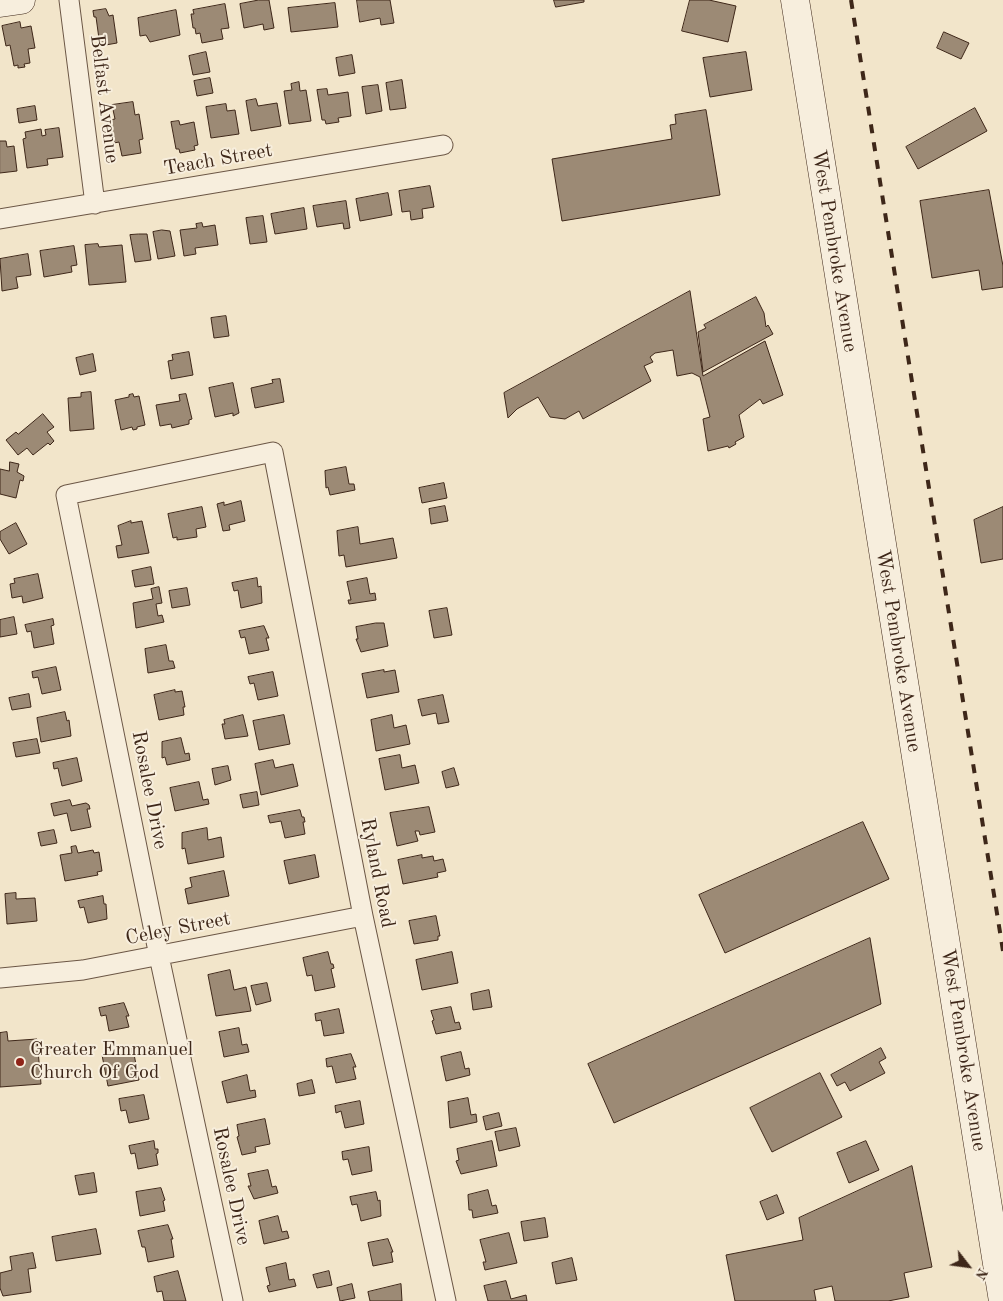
<!DOCTYPE html>
<html>
<head>
<meta charset="utf-8">
<style>
	body { margin:0 }
	#map { position:relative; width:1003px; height:1301px; overflow:hidden; background:#f2e5ca; font-family:"Old Standard TT",serif }
	canvas { display:block }
	.north { position:absolute; left:943px; top:1241px; width:50px; height:50px; -webkit-text-stroke:4px #f7eedd; paint-order:stroke; rotate:120deg; font-size:14px; font-weight:700; line-height:20px; text-align:center; color:#3e2719 }
	.north::after { content:''; display:block; margin:auto; width:18px; height:22px; background:#3e2719; clip-path:polygon(50% 0,100% 100%,50% 72%,0 100%) }
</style>
</head>
<body>
<div id="map">
<canvas width="1003" height="1301"></canvas>
<div class="north">N</div>
</div>
<script>
const ctx = document.querySelector('canvas').getContext('2d');
ctx.lineJoin = 'round';
function paint(path, color) { ctx.fillStyle = color; ctx.fill(path, 'evenodd'); }
function trace(path, color, width, dash) { ctx.strokeStyle = color; ctx.lineWidth = width; ctx.lineCap = dash ? 'butt' : 'round'; ctx.setLineDash(dash || []); ctx.stroke(path); }
function drawText(font, color, halo, rows, align = 'center') {
  ctx.font = font + ' "Old Standard TT",serif'; ctx.lineWidth = 4; ctx.setLineDash([]); ctx.textBaseline = 'middle'; ctx.strokeStyle = halo; ctx.fillStyle = color; for (const [text, x, y, turn = 0] of rows) {
    ctx.save(); ctx.translate(x, y); ctx.rotate((+turn || 0) * Math.PI / 180); ctx.textAlign = isNaN(turn) ? turn : align; if (halo) ctx.strokeText(text, 0, 0); ctx.fillText(text, 0, 0); ctx.restore();
  }
}
const building = new Path2D(`
	M259,0h10l5,28 -10,2 -1,-6 -19,4 -4,-24z
	M357,0h33l4,23 -13,2 -1,-7 -20,4z
	M554,0h30v2l-28,5z
	M690,0h19l27,6 -8,36 -46,-11z
	M335,3l3,24 -47,5 -3,-24z
	M225,4l4,24 -8,1 2,10 -21,4 -2,-10 -4,1 -1,-6h-2l-2,-14h3l-1,-4z
	M106,9l3,7 4,-1 4,28 -17,3 -4,-29h-2l-1,-6z
	M176,10l4,25 -30,7 -4,-7 -6,1 -2,-18z
	M20,22l1,6 10,-2 4,22 -7,1 2,14 -6,1 1,3 -7,1v-3l-4,1 -4,-21 -4,1 -4,-20z
	M944,32l25,11 -8,16 -24,-11z
	M206,52l4,20 -17,3 -4,-19z
	M746,52l6,38 -42,7 -7,-39z
	M352,55l3,18 -16,3 -3,-18z
	M210,78l3,15 -16,3 -3,-15z
	M402,80l4,28 -16,2 -4,-27z
	M299,82l1,9 6,-1 5,31 -22,3 -5,-33 8,-1 -1,-6z
	M378,85l4,26 -16,3 -4,-27z
	M327,89l1,6 20,-3 3,24 -13,2 1,4 -13,2 -1,-4h-3l-5,-30z
	M256,99l2,7 19,-3 4,23 -30,5 -5,-30z
	M133,102l2,13 4,-1 4,25 -4,1 2,13 -19,3 -3,-14 -5,1 -4,-23 5,-1 -3,-14z
	M226,104l1,7 8,-1 4,24 -28,4 -5,-31z
	M35,106l2,14 -18,3 -2,-14z
	M975,108l12,23 -69,38 -12,-22z
	M706,110l14,85 -158,26 -10,-62 120,-20 -2,-14 6,-1 -1,-9z
	M179,121l1,4 14,-3 4,23 -4,1 1,4 -15,3 -1,-4h-3l-5,-27z
	M59,128l4,29 -16,2 1,6 -21,3 -4,-29 3,-1 -1,-6 16,-3 1,7 4,-1 -1,-5z
	M0,141h6l1,6 7,-1 3,25 -17,2z
	M430,186l4,21 -12,2 1,9 -12,2 -1,-9 -8,1 -3,-21z
	M989,190l14,76v21l-21,3 -3,-20 -47,8 -12,-77z
	M388,193l4,22 -32,6 -4,-22z
	M346,201l4,27 -6,1 -1,-6 -26,4 -4,-21z
	M304,208l3,21 -32,5 -4,-20z
	M263,216l4,26 -17,2 -4,-26z
	M202,223l1,4 12,-2 3,20 -23,3 1,6 -12,2 -4,-26 17,-2 -1,-4z
	M162,230l8,1 5,25 -17,3 -5,-27z
	M139,234h8l4,26 -16,2 -5,-27z
	M98,244l1,3 23,-2 4,37 -37,3 -4,-40z
	M74,246l3,19 -6,1 1,6 -28,5 -4,-26z
	M28,254l3,21 -15,2 2,11 -16,3 -2,-32z
	M690,291l13,85 62,-35 18,54 -20,9 -3,-5 -21,16 5,22 -9,5 1,2 -7,4 -1,-2 -20,5 -5,-32 7,-2 -10,-40 -8,-4 -15,3 -4,-26 -18,3 -5,4 3,5 -9,4 7,15 -68,38 -4,-8 -14,8 -15,-2 -12,-20 -21,12 -9,9 -4,-25z
	M756,297l8,16 2,14 2,-2 5,9 -70,38 -5,-40 8,-4 -2,-3z
	M226,316l3,20 -15,2 -3,-20z
	M189,352l4,23 -22,4 -3,-18 5,-1 -1,-5z
	M93,354l3,17 -16,4 -4,-17z
	M280,379l4,23 -29,6 -4,-20 22,-5 -1,-3z
	M233,383l6,30 -6,3v-3l-18,4 -6,-29z
	M91,392l3,37 -24,2 -2,-33 13,-1v-4z
	M133,394l1,3 5,-1 6,29 -8,2v2l-4,1 -1,-3 -11,3 -6,-30 14,-3v-2z
	M186,394l6,25 -3,1v4l-17,4 -1,-4 -11,2 -4,-21 24,-4 -1,-6z
	M43,414l11,13 -7,5 7,9 -4,4 -2,-2 -15,12 -6,-7 -9,7 -12,-15 10,-8 2,2z
	M10,462l9,2 -2,8 7,4 -1,5 -3,-1 -4,18 -16,-4v-25l9,2z
	M346,467l3,17h5l1,6 -25,5 -2,-8 -2,1 -1,-17z
	M444,483l3,15 -25,5 -3,-15z
	M241,501l4,20 -16,4 1,5 -7,1 -6,-27 7,-2v3z
	M445,506l3,15 -17,3 -2,-15z
	M202,507l4,20 -10,2 1,8 -20,3v-3l-4,1 -5,-24z
	M1003,507v52l-22,4 -7,-43z
	M131,521v2l11,-2 7,32 -31,5 -2,-12 6,-1 -4,-19z
	M16,523l11,21 -18,10 -9,-15v-7z
	M358,527l2,17 33,-6 4,20 -51,9 -2,-12 -5,1 -2,-25z
	M151,567l3,17 -19,3 -3,-16z
	M38,574l5,24 -20,5 -1,-7 -10,2 -2,-14 5,-1 -1,-4z
	M257,578l1,9 3,-1 1,17 -21,5 -3,-18 -4,1 -2,-8z
	M367,578l3,16 5,-1 1,7 -27,4 -1,-4h3l-4,-18z
	M159,587l3,16 -6,1 2,12 4,-1 2,7 -28,6 -3,-25 20,-4 -2,-10z
	M187,588l3,17 -18,3 -3,-17z
	M447,608l5,27 -18,3 -5,-27z
	M14,617l3,17 -17,3v-17z
	M53,619l1,6 -3,1 3,18 -20,4 -3,-17 -4,1 -2,-7z
	M376,623h8l4,23 -27,6 -5,-13h2l-2,-12z
	M264,626l5,12h-3l3,12 -20,4 -4,-17 -4,1 -2,-7z
	M166,645l3,16h4l2,7 -27,5 -3,-24z
	M56,667l5,23 -19,4 -4,-17 -5,1 -1,-6z
	M384,670v2l11,-2 4,22 -32,6 -5,-24z
	M273,672l5,24 -20,4 -4,-17 -4,1 -2,-7z
	M175,690v2l7,-1 3,16h-2l1,8 -25,5 -5,-25z
	M29,694l2,13 -19,3 -3,-12z
	M443,695l6,27 -11,2 -2,-11 -14,3 -4,-16z
	M65,712l2,9 2,-1 2,16 -30,6 -4,-24z
	M243,715l5,21 -23,3 -3,-15h3l-1,-4z
	M284,715l6,29 -31,6 -6,-29z
	M392,715l2,13 12,-3 4,19 -34,7 -5,-31z
	M181,738l4,16 4,-1 1,7 -23,5 -2,-8 -3,1v-16z
	M37,739l3,14 -24,4 -3,-14z
	M400,755l2,13 13,-3 4,18 -34,7 -6,-31z
	M77,758l5,23 -20,5 -4,-18 -4,1 -1,-6z
	M273,760l2,8 18,-4 5,22 -37,9 -6,-31z
	M228,766l3,14 -16,5 -3,-16z
	M454,768l5,17 -13,3 -4,-16z
	M199,782l4,18 5,-1 1,5 -34,7 -5,-23z
	M257,792l2,13 -16,3 -3,-13z
	M70,800l2,6 14,-3 3,2 1,4h-3l4,18 -20,4 -4,-18 -13,3 -3,-12z
	M429,807l6,25 -15,3 -1,-4h-4l3,10 -21,5 -7,-33z
	M300,810l2,7h2l1,5h-2l2,12 -20,4 -4,-17 -11,2 -2,-7z
	M863,822l26,57 -164,74 -26,-58z
	M207,828l1,12 13,-3 3,20 -36,7 -3,-16 -3,1v-16z
	M54,830l3,13 -16,3 -3,-13z
	M76,846l2,7 15,-3 1,3 5,-1 3,19 -5,1 1,3 -33,6 -5,-26 12,-2 -1,-6z
	M315,855l4,22 -30,7 -5,-23z
	M422,855v3l11,-2 1,5 9,-2 3,12 -9,2 1,4 -35,7 -5,-24z
	M224,871l5,25 -41,8 -3,-15 7,-2 -2,-9z
	M16,893v6l19,-1 2,23 -30,3 -2,-30z
	M103,896l1,8h2l1,15 -19,4 -4,-16 -4,1 -2,-7z
	M436,916l4,20h-2v4l-24,4 -5,-23z
	M870,938l11,66 -267,119 -26,-59z
	M328,952l3,12h2l1,4 -3,1 4,18 -20,4 -3,-16 -5,1 -4,-18z
	M452,952l6,31 -36,7 -6,-30z
	M230,970l4,20 12,-3 5,24 -35,5 -8,-41z
	M267,983l4,18 -15,4 -5,-19z
	M489,990l3,17 -19,3 -2,-16z
	M124,1003l5,13h-3l3,11 -20,4 -3,-16 -5,1 -2,-8z
	M451,1007l4,16 4,-1 2,7 -25,5 -4,-13 2,-1 -3,-9z
	M339,1009l5,24 -20,3 -3,-16 -5,1 -1,-7z
	M239,1028l3,17 5,-1 2,8 -25,5 -5,-25z
	M7,1032l1,9 29,-2 4,45 -41,3v-54z
	M881,1048l5,10 -7,4 6,11 -35,18 -5,-9 -8,4 -6,-11z
	M133,1049l6,31 -31,6 -6,-31z
	M461,1052l4,17 4,-1 1,7 -24,6 -5,-24z
	M351,1054l5,13h-3l3,12 -20,4 -4,-17 -5,1 -1,-8z
	M820,1073l22,44 -70,35 -22,-44z
	M247,1075l3,16 5,-1 1,7 -29,6 -5,-21z
	M312,1080l3,13 -16,3 -2,-12z
	M144,1095l5,24 -20,4 -3,-13 -5,1 -2,-12z
	M468,1098l3,17 5,-1 1,8 -27,6 -2,-26z
	M360,1101l4,23 -19,4 -4,-17 -5,2 -1,-7z
	M499,1113l3,13 -16,4 -3,-13z
	M265,1119l5,25 -15,3 1,5 -14,3 -5,-18 2,-1 -2,-11z
	M516,1128l4,18 -21,5 -4,-19z
	M154,1141l1,8h3v4l-2,1 2,11 -20,4 -3,-16 -4,1 -2,-8z
	M492,1141l5,25 -36,8 -5,-13 3,-1 -2,-11z
	M866,1141l13,29 -30,13 -12,-30z
	M369,1147l3,24 -20,4 -4,-16 -5,1 -1,-8z
	M912,1166l20,101 -28,6 5,24 -21,4h-53l-3,-15 -18,4 2,11h-81l-9,-46 77,-15 -4,-22z
	M268,1170l4,17 4,-1 2,7 -24,6 -6,-13h3l-3,-12z
	M94,1173l3,19 -18,3 -4,-19z
	M161,1188l4,12 -2,1 2,10 -25,5 -4,-24z
	M488,1190l4,16 4,-1 2,8 -25,5 -1,-8h-3l-1,-15z
	M376,1192l2,9 2,-1 1,16 -20,5 -4,-17 -5,1 -2,-8z
	M777,1195l7,18 -17,7 -7,-18z
	M278,1216l4,16 5,-1 2,7 -25,6 -5,-23z
	M545,1218l3,19 -24,4 -3,-19z
	M168,1225l5,14h-2l3,18 -26,5 -3,-15h-3l-4,-16z
	M96,1229l5,25 -45,7 -4,-24z
	M509,1233l8,30 -32,7 -2,-8h3l-6,-22z
	M388,1239l5,13h-2l2,10 -20,4 -5,-23z
	M33,1253l3,15 -8,1 3,23 -28,4 -3,-8v-15l12,-3 -2,-13z
	M572,1258l5,22 -21,4 -4,-21z
	M286,1263l3,17 5,-1 2,7 -27,6 -2,-6 3,-1 -4,-17z
	M178,1271l8,30h-22l-2,-10 -5,1 -3,-15z
	M329,1271l3,14 -15,3 -4,-13z
	M506,1281l5,18 15,-4 1,6h-39l-4,-15z
	M352,1284l3,14 -15,3 -3,-13z
	M401,1284l1,17h-32l-2,-9z`);
paint(building, '#9c8a75');
trace(building, '#3e2719', 1);
const street = new Path2D(`
	M69,0l26,204
	M0,219l443,-74
	M0,978l83,-8 280,-54
	M233,1301l-74,-345 -93,-461 207,-43 90,464 83,385`);
const secondary = new Path2D(`
	M795,0l208,1301
	M0,3l21,-3`);
trace(street, '#6b5645', 21);
trace(secondary, '#3e2719', 29);
trace(street, '#f7eedd', 19);
trace(secondary, '#f7eedd', 28);
trace(new Path2D(`
	M851,0l152,951`), '#3e2719', 4, [9, 9]);
for (const [x, y, r, color] of [
	[20,1062,5,"#8f2418"]
]) { const dot = new Path2D(); dot.arc(x, y, r, 0, 2 * Math.PI); ctx.fillStyle = color; ctx.fill(dot); trace(dot, '#f7eedd', 2); }
drawText('20px', '#3e2719', '#f7eedd', [
	["Belfast Avenue",104,99,83],
	["Teach Street",218,160,-10],
	["West Pembroke Avenue",834,251,81],
	["West Pembroke Avenue",898,651,81],
	["Rosalee Drive",149,790,79],
	["Ryland Road",377,873,79],
	["Celey Street",178,929,-11],
	["West Pembroke Avenue",963,1050,81],
	["Rosalee Drive",231,1186,78]
]);
drawText('20px', '#3e2719', '#f7eedd', [
	["Greater Emmanuel",30,1050],
	["Church Of God",30,1073]
], 'left');
</script>
</body>
</html>
